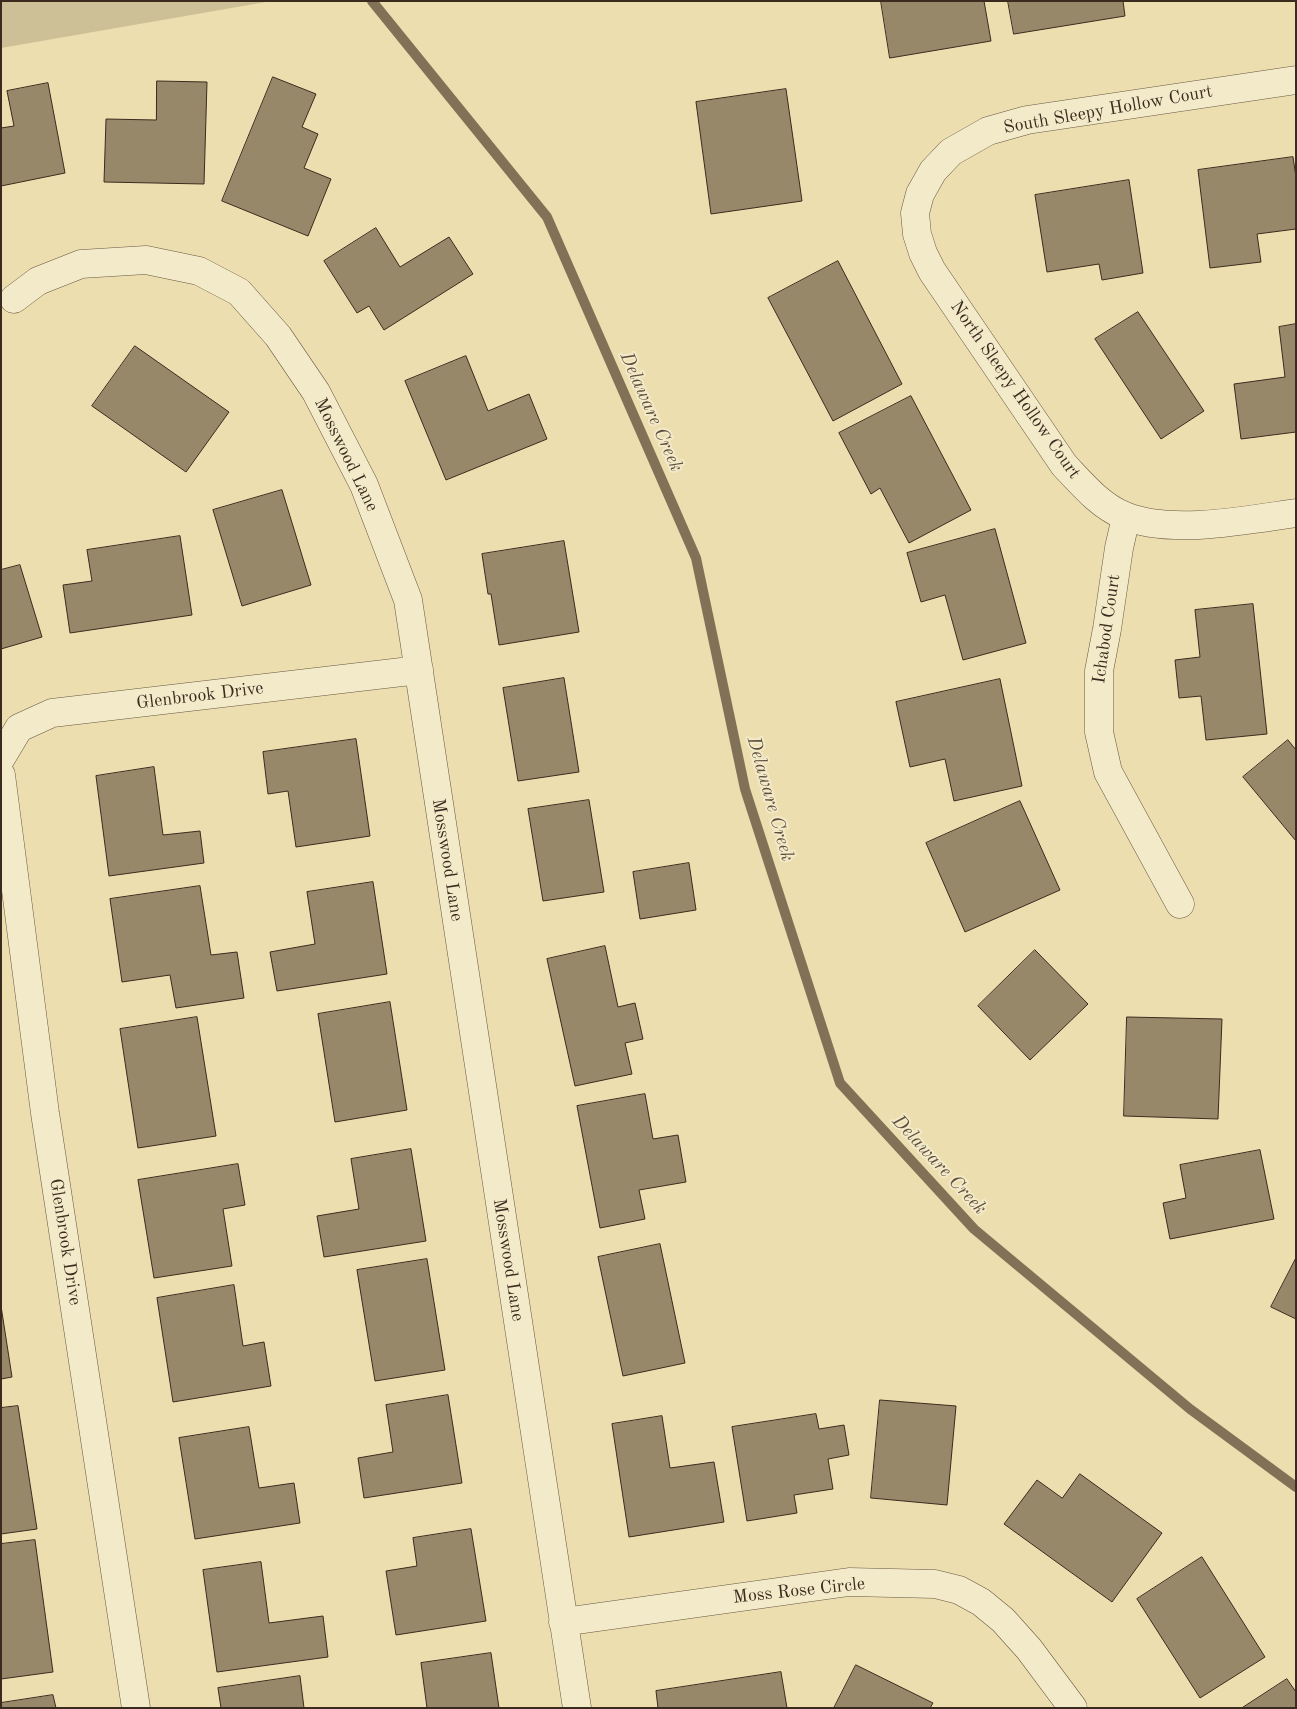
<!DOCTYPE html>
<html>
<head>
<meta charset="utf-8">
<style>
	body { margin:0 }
	#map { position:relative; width:1297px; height:1709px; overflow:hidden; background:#ecdeae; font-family:"Old Standard TT",serif }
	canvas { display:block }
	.frame { position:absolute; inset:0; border:2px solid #3b2b1f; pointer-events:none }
</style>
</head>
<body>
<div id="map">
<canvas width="1297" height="1709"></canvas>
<div class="frame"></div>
</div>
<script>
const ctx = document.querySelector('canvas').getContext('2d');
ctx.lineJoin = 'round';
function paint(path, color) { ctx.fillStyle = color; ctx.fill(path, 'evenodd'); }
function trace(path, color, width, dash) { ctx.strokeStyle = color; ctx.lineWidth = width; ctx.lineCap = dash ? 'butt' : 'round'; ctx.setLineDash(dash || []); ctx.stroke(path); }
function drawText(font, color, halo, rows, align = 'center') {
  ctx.font = font + ' "Old Standard TT",serif'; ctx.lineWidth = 4; ctx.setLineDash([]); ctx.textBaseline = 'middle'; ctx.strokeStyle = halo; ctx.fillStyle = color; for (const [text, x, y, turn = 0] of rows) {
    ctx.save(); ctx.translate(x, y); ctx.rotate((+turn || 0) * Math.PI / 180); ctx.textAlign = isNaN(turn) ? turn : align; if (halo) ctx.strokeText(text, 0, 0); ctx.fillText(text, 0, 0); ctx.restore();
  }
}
paint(new Path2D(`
	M1,1h271l-271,47z`), '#cec096');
trace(new Path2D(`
	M372,1l175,216 149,341 49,231 95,294 134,146 216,180 106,78`), '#817257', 10);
const building = new Path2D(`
	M881,1h103l7,40 -101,17z
	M1008,1h115l2,15 -111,18z
	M273,77l43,17 -14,33 16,7 -14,34 27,11 -23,57 -86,-35z
	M157,81l50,1 -3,102 -100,-2 2,-63 50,1z
	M48,83l17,90 -64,13v-58l13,-2 -7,-35z
	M786,89l16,112 -91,13 -15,-112z
	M1293,157l3,20v52l-39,5 4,28 -51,6 -12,-98z
	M1129,180l14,93 -41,7 -3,-16 -52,8 -12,-77z
	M376,228l24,39 49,-30 24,37 -89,56 -15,-24 -12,7 -33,-52z
	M838,261l64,123 -69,37 -65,-123z
	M1138,312l66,99 -43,28 -66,-100z
	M1296,324v108l-55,7 -7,-55 51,-7 -6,-50z
	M135,346l94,66 -43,60 -94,-66z
	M466,356l22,55 41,-17 18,45 -101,41 -41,-99z
	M911,396l60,114 -62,33 -29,-55 -9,6 -32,-61z
	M282,490l29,95 -69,21 -29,-96z
	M995,529l31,114 -63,17 -18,-65 -24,7 -14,-49z
	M180,536l12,79 -122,18 -7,-48 29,-4 -5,-31z
	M564,541l15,91 -80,13 -8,-51h-3l-6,-40z
	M20,565l22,72 -41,12v-79z
	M1253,604l14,130 -61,6 -5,-44 -22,2 -4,-38 25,-3 -5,-47z
	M564,678l15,94 -61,9 -15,-93z
	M1000,679l22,107 -68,15 -9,-42 -35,8 -14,-65z
	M356,739l14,97 -74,11 -8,-56 -20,3 -5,-42z
	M1288,740l8,10v91l-53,-64z
	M154,767l9,68 37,-4 4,32 -95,13 -13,-100z
	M589,800l15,92 -61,9 -15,-92z
	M1020,801l40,89 -95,42 -39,-89z
	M689,863l7,47 -56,9 -7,-47z
	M373,882l14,92 -110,17 -7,-39 45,-8 -8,-52z
	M200,886l11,69 26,-3 7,46 -68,10 -6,-33 -48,7 -12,-83z
	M605,946l13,61 17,-4 8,36 -18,4 7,31 -57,12 -28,-127z
	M1035,950l53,54 -58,56 -52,-54z
	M390,1002l17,108 -72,12 -17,-108z
	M197,1017l19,119 -78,12 -18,-119z
	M1127,1017l95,2 -4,100 -94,-3z
	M645,1094l8,45 25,-4 8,47 -47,8 6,29 -45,9 -23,-122z
	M411,1149l15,92 -102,16 -7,-41 42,-7 -8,-50z
	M1260,1150l14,69 -104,20 -7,-36 23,-5 -6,-33z
	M238,1164l7,41 -22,4 9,57 -78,12 -16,-98z
	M660,1244l25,119 -62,13 -25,-119z
	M1296,1258v61l-25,-12z
	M427,1259l18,111 -70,11 -18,-111z
	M234,1285l9,61 21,-4 7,44 -98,16 -16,-104z
	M1,1306l11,71 -11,2z
	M448,1395l14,88 -98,15 -6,-40 35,-6 -7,-47z
	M880,1400l76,6 -9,99 -76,-7z
	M18,1406l19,123 -36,5v-126z
	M816,1414l3,15 25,-4 5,30 -21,4 5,30 -39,6 3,18 -50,8 -15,-94z
	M662,1416l8,52 44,-6 10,60 -95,15 -17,-113z
	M249,1427l10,61 35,-5 6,40 -105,16 -16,-101z
	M1080,1474l82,59 -50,69 -108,-78 33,-44 25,18z
	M471,1529l15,92 -90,14 -10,-64 31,-5 -4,-28z
	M35,1540l18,132 -52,7v-135z
	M1202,1557l63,100 -65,41 -63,-99z
	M261,1562l8,61 54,-7 5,41 -111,15 -14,-102z
	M491,1653l8,55h-72l-6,-45z
	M856,1665l77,38 -3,5h-96z
	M781,1672l6,36h-129l-2,-17z
	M300,1676l4,32h-83l-3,-20z
	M1287,1679l9,13v16h-54z
	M53,1695l3,13h-55v-5z`);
paint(building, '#978869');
trace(building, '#3b2b1f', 1);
const street = new Path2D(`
	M1296,80l-269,40 -39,11 -37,21 -18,19 -13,23 -5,19 2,21 6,19 9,18 132,194c18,19 36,41 61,51 46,19 122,4 171,-3
	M14,299l24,-18 43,-17 65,-4 53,11 40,21 39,44 38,56 48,93 44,115 169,1108
	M1126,517l-7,31 -12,81 -8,42v61l9,40 72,132
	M1,758l18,-30 33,-15 367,-43
	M1,775l44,338 91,595
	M563,1622l286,-40 86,2 24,6 22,12 22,18 26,29 44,59`);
trace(street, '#675843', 29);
trace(street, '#f3eaca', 28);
drawText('18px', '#3b2b1f', '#f3eaca', [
	["South Sleepy Hollow Court",1108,110,-10],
	["North Sleepy Hollow Court",1015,390,55],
	["Mosswood Lane",346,455,64],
	["Ichabod Court",1107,629,-82],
	["Glenbrook Drive",200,696,-7],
	["Mosswood Lane",447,860,81],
	["Glenbrook Drive",65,1242,81],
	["Mosswood Lane",508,1260,81],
	["Moss Rose Circle",799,1591,-6]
]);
drawText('italic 19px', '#5e4e3b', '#f3eaca', [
	["Delaware Creek",651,412,66],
	["Delaware Creek",770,799,74],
	["Delaware Creek",939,1165,47]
]);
</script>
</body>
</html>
